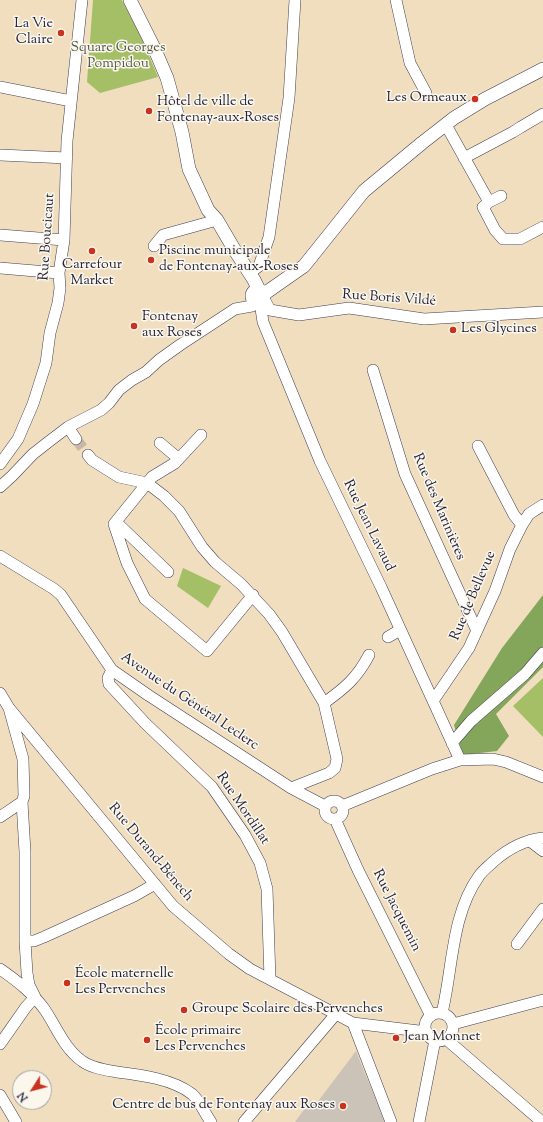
<!DOCTYPE html>
<html>
<head>
<meta charset="utf-8">
<style>
	body { margin:0 }
	#map { position:relative; width:543px; height:1122px; overflow:hidden; background:#f0debf; font-family:"Sorts Mill Goudy",serif }
	canvas { display:block }
	.north { position:absolute; left:12px; top:1070px; width:40px; height:40px; box-sizing:border-box; background:#fbf7ec; border:1px solid #a4a2a5; border-radius:50%; rotate:234deg; font-size:11px; font-weight:700; line-height:16px; text-align:center; color:#22223b }
	.north::after { content:''; display:block; margin:auto; width:14px; height:18px; background:#c8321e; clip-path:polygon(50% 0,100% 100%,50% 72%,0 100%) }
</style>
</head>
<body>
<div id="map">
<canvas width="543" height="1122"></canvas>
<div class="north">N</div>
</div>
<script>
const ctx = document.querySelector('canvas').getContext('2d');
ctx.lineJoin = 'round';
function paint(path, color) { ctx.fillStyle = color; ctx.fill(path, 'evenodd'); }
function trace(path, color, width, dash) { ctx.strokeStyle = color; ctx.lineWidth = width; ctx.lineCap = dash ? 'butt' : 'round'; ctx.setLineDash(dash || []); ctx.stroke(path); }
function drawText(font, color, halo, rows, align = 'center') {
  ctx.font = font + ' "Sorts Mill Goudy",serif'; ctx.lineWidth = 3; ctx.setLineDash([]); ctx.textBaseline = 'middle'; ctx.strokeStyle = halo; ctx.fillStyle = color; for (const [text, x, y, turn = 0] of rows) {
    ctx.save(); ctx.translate(x, y); ctx.rotate((+turn || 0) * Math.PI / 180); ctx.textAlign = isNaN(turn) ? turn : align; if (halo) ctx.strokeText(text, 0, 0); ctx.fillText(text, 0, 0); ctx.restore();
  }
}
paint(new Path2D(`
	M356,1051l29,71h-90l16,-22 5,4z`), '#cbc3b8');
paint(new Path2D(`
	M93,0h29l19,37 17,40 -58,16 -13,-11z
	M183,568l38,18 -13,22 -31,-22z
	M543,678v59l-30,-31z`), '#a4bf66');
paint(new Path2D(`
	M543,595v72l-47,47 13,22 -12,15 -34,4 -9,-30 48,-77z`), '#83a65b');
trace(new Path2D(`
	M76,439l12,16`), '#c7b8a5', 11, [11, 5.5]);
const minor = new Path2D(`
	M396,0l14,63 16,30
	M0,87l71,14
	M446,125l43,77 -6,5 12,23 8,9h17l23,-12
	M0,155l67,3
	M464,158l49,-26 8,-5 22,-13
	M489,202l12,-6
	M0,235l64,5
	M154,246l9,-11 54,-15
	M0,268l59,5
	M250,273l9,-7 10,-29 20,-139 6,-98
	M264,299l6,11 29,5 50,-7 75,11 119,-7
	M260,302l3,20 57,139 61,126 79,173
	M373,370l32,104 72,157
	M68,427l8,12
	M201,435l-26,28 -23,14 -38,47 13,39 18,36 62,52 46,-56
	M160,443l19,16
	M478,446l36,69 8,10
	M88,455l4,5 27,17 28,6 17,13 15,15 23,36 13,15 26,22 28,30 13,18 42,71 13,56 -2,9 -6,5 -38,15
	M0,464l18,-25 15,-35 13,-41 4,-30 8,-30 2,-15 -1,-15 5,-33 3,-99 15,-141
	M0,487l12,-11 21,-22 14,-11 21,-16 33,-17 8,-7 10,-13 13,-10 14,-8 13,-12 21,-15 55,-36 17,-3 5,-4
	M116,522l52,50
	M0,556l54,33 7,6 51,75 36,25 143,93 34,18
	M388,637l12,-7
	M112,670l-4,8 1,6 36,39 67,64 33,48 15,28 7,26 3,90
	M0,693l9,15 14,51 1,37 -2,6 3,50v89l2,32 2,12 6,12
	M433,701l36,-53 26,-57 15,-42 12,-24 7,-11 14,-9
	M324,703c21,-15 33,-25 45,-48
	M9,708l164,198 56,48 21,15 103,54 74,9
	M452,743l19,-22 54,-47 18,-21
	M325 810a9 9 0 1 1 18 0a9 9 0 1 1-18 0Z
	M342,806l90,-37 28,-9 33,-1 13,3 37,15
	M0,817l22,-15
	M335,819l23,51 73,146
	M530,841l13,10
	M25,941h9l10,-4 90,-41 21,-12
	M517,944l26,-35
	M0,969c17,12 33,24 45,41 12,18 19,38 37,51 9,7 24,9 35,11 24,3 56,7 75,22 8,7 13,20 19,28
	M442,1013c11,-45 9,-98 37,-137 4,-6 10,-10 15,-15 14,-12 30,-21 49,-23
	M425 1027a14 14 0 1 1 28 0a14 14 0 1 1-28 0Z
	M353,1023l38,99
	M453,1024l90,-24
	M446,1039l96,83
	M0,1044l26,-37 9,-10
	M0,1095l16,27
	M244,1122l92,-108
	M419,1122l16,-82`);
const major = new Path2D(`
	M130,0l25,50 12,28 15,54 7,37 19,41 9,10 17,29 20,31 5,10
	M252 296a6 6 0 1 1 12 0a6 6 0 1 1-12 0Z
	M264,294l40,-28 60,-75 58,-48 32,-25 31,-19 58,-30`);
trace(minor, '#413e4f', 12);
trace(major, '#413e4f', 14);
trace(minor, '#fff', 11);
trace(major, '#fff', 13);
for (const [x, y, r, color] of [
	[61,33,4,"#c8321e"],
	[475,99,4,"#c8321e"],
	[149,111,4,"#c8321e"],
	[92,251,4,"#c8321e"],
	[151,260,4,"#c8321e"],
	[134,326,4,"#c8321e"],
	[453,330,4,"#c8321e"],
	[67,983,4,"#c8321e"],
	[184,1010,4,"#c8321e"],
	[396,1038,4,"#c8321e"],
	[147,1040,4,"#c8321e"],
	[343,1106,4,"#c8321e"]
]) { const dot = new Path2D(); dot.arc(x, y, r, 0, 2 * Math.PI); ctx.fillStyle = color; ctx.fill(dot); trace(dot, '#fbf7ec', 1.5); }
drawText('14px', '#22223b', '#fbf7ec', [
	["La Vie",53,25,"right"],
	["Claire",53,41,"right"],
	["Les Ormeaux",467,99,"right"],
	["Hôtel de ville de",157,103],
	["Fontenay-aux-Roses",157,119],
	["Piscine municipale",159,252],
	["de Fontenay-aux-Roses",159,268],
	["Carrefour",92,266,"center"],
	["Market",92,282,"center"],
	["Fontenay",142,318],
	["aux Roses",142,334],
	["Les Glycines",461,330],
	["École maternelle",75,975],
	["Les Pervenches",75,991],
	["Groupe Scolaire des Pervenches",192,1010],
	["École primaire",155,1032],
	["Les Pervenches",155,1048],
	["Jean Monnet",404,1038],
	["Centre de bus de Fontenay aux Roses",335,1106,"right"]
], 'left');
drawText('14px', '#50594a', '#fbf7ec', [
	["Square Georges",118,49],
	["Pompidou",118,65]
]);
drawText('14px', '#22223b', '#fbf7ec', [
	["Rue Boucicaut",48,237,-86],
	["Rue Boris Vildé",389,299,4],
	["Rue des Marinières",438,507,67],
	["Rue Jean Lavaud",368,526,64],
	["Rue de Bellevue",474,596,-67],
	["Avenue du Général Leclerc",189,702,34],
	["Rue Mordillat",242,809,56],
	["Rue Durand-Bénech",150,853,50],
	["Rue Jacquemin",396,911,63]
]);
</script>
</body>
</html>
